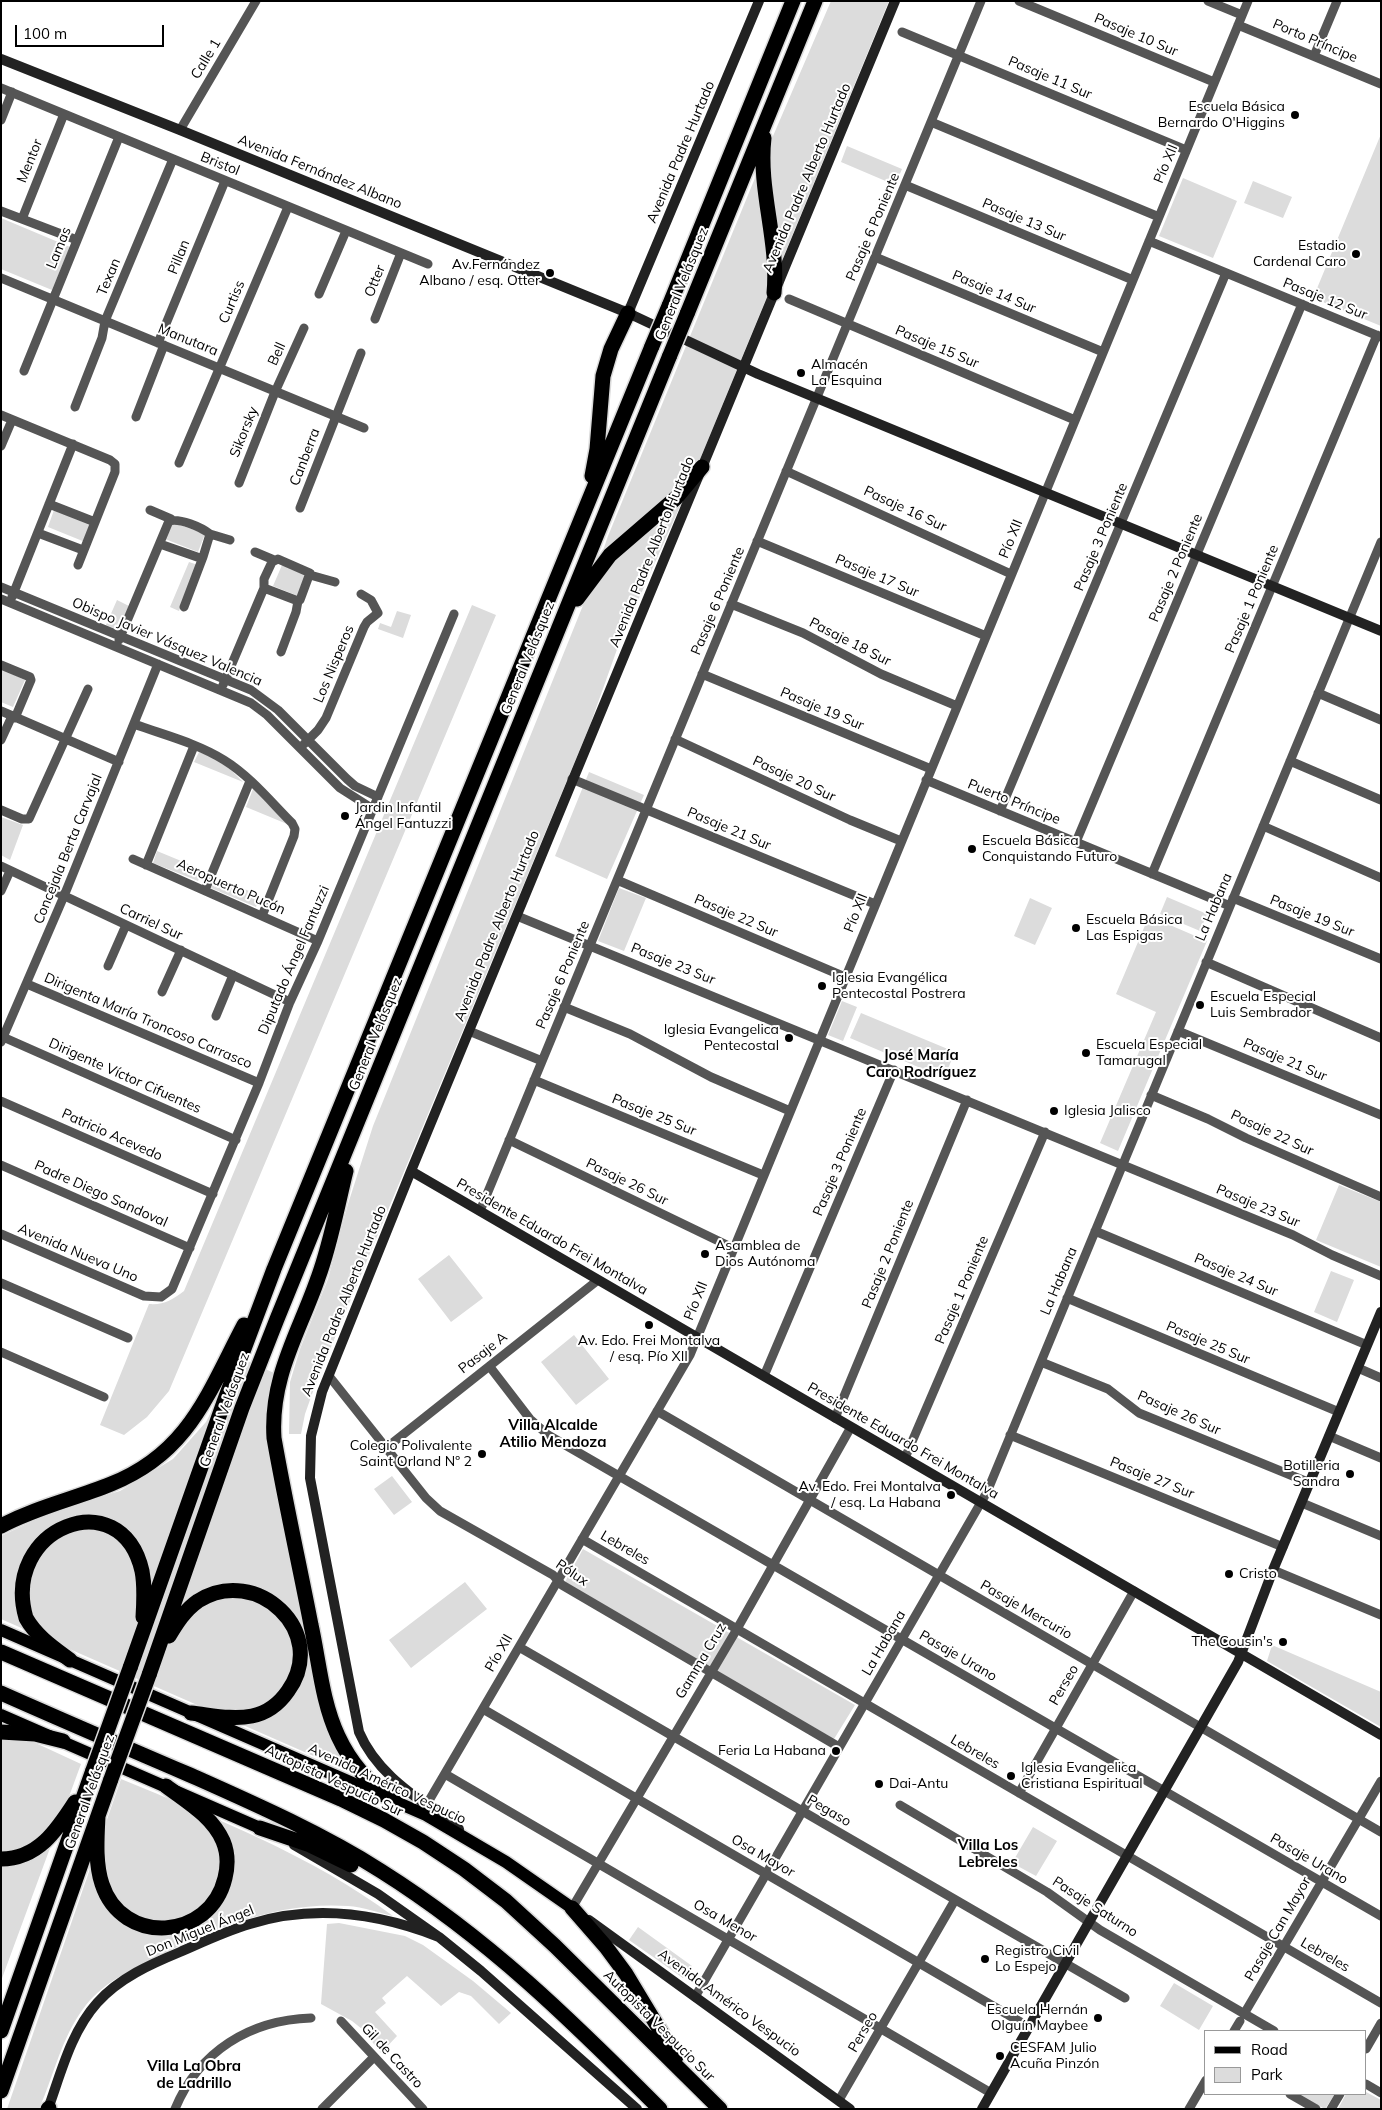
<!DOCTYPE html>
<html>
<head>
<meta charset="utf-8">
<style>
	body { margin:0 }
	#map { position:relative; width:1382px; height:2110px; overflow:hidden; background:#fff; font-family:Mulish,sans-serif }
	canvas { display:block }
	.frame { position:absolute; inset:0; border:2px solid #000; pointer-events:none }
	.legend { position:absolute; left:1204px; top:2030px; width:162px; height:65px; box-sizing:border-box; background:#fff; border:1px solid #999; margin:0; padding:6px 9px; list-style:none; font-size:15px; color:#000 }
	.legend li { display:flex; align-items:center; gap:10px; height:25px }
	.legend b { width:25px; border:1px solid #999 }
	.scale { position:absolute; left:15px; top:25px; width:149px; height:22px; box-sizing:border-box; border:2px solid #000; border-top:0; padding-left:6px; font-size:15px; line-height:18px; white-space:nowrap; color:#000; -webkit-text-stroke:4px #fff; paint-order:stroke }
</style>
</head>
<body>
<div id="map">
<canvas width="1382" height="2110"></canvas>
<div class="frame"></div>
<ul class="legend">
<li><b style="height:6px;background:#000"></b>Road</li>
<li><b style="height:14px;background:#dcdcdc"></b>Park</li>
</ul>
<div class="scale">100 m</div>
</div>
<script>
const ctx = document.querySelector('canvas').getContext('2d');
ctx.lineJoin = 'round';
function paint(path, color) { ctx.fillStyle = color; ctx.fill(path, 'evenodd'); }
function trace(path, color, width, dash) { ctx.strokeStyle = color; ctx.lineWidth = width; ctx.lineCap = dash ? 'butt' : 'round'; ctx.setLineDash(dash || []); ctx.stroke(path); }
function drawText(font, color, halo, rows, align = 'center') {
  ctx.font = font + ' Mulish,sans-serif'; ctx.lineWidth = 4; ctx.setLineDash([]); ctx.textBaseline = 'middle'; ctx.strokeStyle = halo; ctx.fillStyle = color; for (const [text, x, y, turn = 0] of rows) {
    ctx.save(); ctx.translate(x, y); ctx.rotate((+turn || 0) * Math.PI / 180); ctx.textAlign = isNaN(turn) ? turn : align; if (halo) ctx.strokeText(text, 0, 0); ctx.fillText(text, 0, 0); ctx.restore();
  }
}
paint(new Path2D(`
	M831,1h58l-203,492 -66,148 -30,84 -274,658 -11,31 -4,20h-12l1,-52 10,-33 28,-70 20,-75 25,-78 219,-543 16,-47 147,-358z
	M1381,134v192l-68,-28z
	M847,146l55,23 -7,16 -54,-23z
	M1183,178l54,23 -24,57 -54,-22z
	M1253,181l39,16 -9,21 -39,-15z
	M1,218l69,29 -18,43 -51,-21z
	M54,510l38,14 -7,18 -37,-15z
	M172,522l33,12 -7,18 -33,-13z
	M189,562l9,3 -19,46 -9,-4z
	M282,565l25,10 -9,21 -25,-10z
	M117,600l12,6 -11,24 -12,-5z
	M472,605l24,10 -327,776 -22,26 -23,18 -24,-10 49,-121c15,1 23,-4 35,-13z
	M397,611l14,4 -8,23 -25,-9 2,-6 11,4z
	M1,669l24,11 -12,27 -12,-5z
	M199,752l23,9 21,21 -49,-20z
	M589,772l55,23 -37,84 -52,-23z
	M253,789l34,35 -41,-17z
	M1,817l22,8 -13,35 -9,-5z
	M157,851l46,19 -5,11 -45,-18z
	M216,877l45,19 -5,11 -45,-19z
	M619,888l27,10 -22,53 -26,-10z
	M1167,897l40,17 -7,17 -40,-17z
	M1030,898l22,10 -17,37 -21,-9z
	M1149,916l58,25 -89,210 -18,-8 56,-131 -40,-18z
	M842,1001l15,6 -14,34 -15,-6z
	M861,1013l94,39 -11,26 -94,-40z
	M1339,1185l42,17v65l-65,-27z
	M449,1255l34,43 -32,24 -33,-43z
	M1331,1271l23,9 -17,42 -23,-10z
	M574,1335l35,44 -33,26 -35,-43z
	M239,1357l35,16 -4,18 -3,43 48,234 42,107 -356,-156v-83l62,-29 57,-16 53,-32 33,-37z
	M392,1476l20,26 -18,13 -20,-26z
	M583,1549l272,156 -21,34 -269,-157z
	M465,1582l22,27 -76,59 -22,-28z
	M1272,1645l109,47v35l-114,-66z
	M1,1727l80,37 -80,217z
	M121,1779c94,39 190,76 272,137 -14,-3 -30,-9 -45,-10 -69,-5 -134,22 -195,53 -26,13 -52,25 -70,50 -22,30 -29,66 -44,100h-32z
	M1033,1827l24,14 -21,35 -24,-13z
	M339,1923l66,13 18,9 50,36 38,32 -12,11 -28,-28 -12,-4 -18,14 -34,-30 -25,22 4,5 -11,9 22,24 -16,17 -19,-24 -10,-8 -31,-17 6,-80z
	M638,1927l54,39 -9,12 -54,-38z
	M1174,1983l39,23 -14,24 -39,-24z
	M1366,2092l15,8v9h-43l8,-15h20z
	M1296,2094h39l-10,15z`), '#dcdcdc');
const primary = new Path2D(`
	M1,1630l425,185 80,47 66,46
	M1,1715l259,113`);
const highway = new Path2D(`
	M764,138c-6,52 15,103 10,155
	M669,306l124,-305
	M687,314l128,-313
	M592,476l5,-27 6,-73 8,-27 17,-36
	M577,599l33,-44 66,-57 26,-31
	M346,1171c-9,36 -15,72 -28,107 -19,55 -48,99 -44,160 11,63 25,125 37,187 8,36 11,77 27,111 12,26 32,49 56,65
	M1,1526c36,-19 73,-27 110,-42 78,-31 97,-91 133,-159
	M169,1636c8,-13 16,-26 29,-35 58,-37 132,31 90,90 -9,13 -21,22 -36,25 -20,4 -41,-1 -61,-3
	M1,1652l340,147 43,21 39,22 41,27 42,32 49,45 165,163
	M70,1660c-16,-12 -34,-24 -44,-42 -26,-90 95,-138 116,-47 3,15 2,30 1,46
	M130,1668l94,-266 50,-133 378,-923
	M149,1675l93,-267 35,-89 393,-964
	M1,1693c63,28 126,55 189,82 65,29 131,58 191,96 108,68 190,149 279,238
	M1,1732l34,2 28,7
	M98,1816c-1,22 -3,47 4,68 20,62 108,57 123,-6 3,-12 3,-25 -2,-37 -11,-25 -36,-39 -57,-55
	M260,1828l50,17 41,20
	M1,1859c37,0 56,-29 74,-57
	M572,1908l34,39 20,27 50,83
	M1,2031l92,-261
	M1,2091l110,-312
	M48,2109l1,-1`);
trace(primary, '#dbdbdb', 15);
trace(highway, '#dbdbdb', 18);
trace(new Path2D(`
	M1019,1l195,81
	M1208,1l34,14
	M1238,25l143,59
	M902,32l284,118
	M1314,56l23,-55
	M1,88l427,176
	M1,120l11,-28
	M931,122l228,95
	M180,130l76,-129
	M905,185l228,95
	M1,211l76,29
	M22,219l42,-105
	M1149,241l232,96
	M875,257l228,95
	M1,278l363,150
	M319,294l27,-63
	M789,299l286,121
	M375,319l26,-66
	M158,343l67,-162
	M24,371l95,-234
	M75,407l27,-69 3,-17 68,-162
	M1,415l109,45 5,4v8l-37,93
	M136,417l28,-72
	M1,446l11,-26
	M179,463l109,-256
	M786,471l225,103
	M239,483l36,-91 29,-64
	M49,504l46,18
	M300,508l61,-155
	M150,510l21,9
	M38,533l45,17
	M210,534l20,6
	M757,541l229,95
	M255,552l19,8
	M310,575l25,7
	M1,587l250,103 27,20 69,69 8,7 23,11
	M12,597l61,-153
	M1,599l250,104 16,12 73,73 33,21
	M731,604l72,29 78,41 76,32
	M184,607l19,-50
	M119,640l50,-119c11,-3 32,6 41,13l-7,23 -3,1 -40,-14
	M281,652l15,-40 2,-11
	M1,665l29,12 1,3 -16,38
	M702,674l229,95
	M223,685l41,-97v-9l8,-17 6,-3 32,14 -10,27 -2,1 -34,-13
	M1318,693l63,27
	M1,711l118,51
	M134,724c30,11 63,19 90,36 26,16 47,42 68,63l3,6 -1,7 -32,80
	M675,739l175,81 51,21
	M1,740l11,-24
	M304,744l14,-14 8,-12 38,-91 3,-5 11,-9 -7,-13 -10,-6
	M1290,761l91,39
	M572,779l303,125
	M926,780l304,126
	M1,810l21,9h7l59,-130
	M1000,811l226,-538
	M1263,826l118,52
	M1076,842l226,-538
	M133,859l185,82
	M146,865l48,-119
	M1,866l289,136
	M1152,874l225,-539
	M617,880l228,97
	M205,890l45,-109
	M1,891l9,-20
	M1233,898l148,61
	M517,916l776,319 39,20 49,21
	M1206,962l175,76
	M108,966l18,-41
	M27,984l232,99
	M162,992l19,-42
	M564,1007l66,27 81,43 79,34
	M216,1016l17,-41
	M469,1031l73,30
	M1178,1031l203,84
	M3,1037l233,103
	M1,1042l63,-146 94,-232
	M534,1080l229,95
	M1151,1095l57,24 38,19 135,59
	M1,1101l212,93
	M509,1140l224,108
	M1,1165l189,83
	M480,1211l501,-1210
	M1095,1231l272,114
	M1,1234l143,62 17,1 11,-8 87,-206 31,-81 28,-61 136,-327
	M1,1283l127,55
	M1067,1298l272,114
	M1,1352l103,45
	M1041,1362l67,27 31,24 171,70
	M490,1367l40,52 18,16 833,481
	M1358,1368l23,10
	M329,1376l97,122 14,13 113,64 9,10 277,162
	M764,1376l130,-306
	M657,1411l724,421
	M835,1418l132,-318
	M1010,1435l273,112
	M1329,1436l52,22
	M386,1448l212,-168
	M905,1458l140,-326
	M1302,1503l79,33
	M582,1539l799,464
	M1273,1570l108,45
	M519,1647l606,351
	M483,1709l546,318
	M445,1774l546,319
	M1019,1793l115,-202
	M427,1804l263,-449 558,-1354
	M900,1805l147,87 53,38 174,101
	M572,1908l165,-279 114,-202
	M695,1997l292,-505 394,-950
	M1244,2014l137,-233
	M341,2021l82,88
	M1234,2031l6,-10
	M1366,2049l15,-26
	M1366,2084l15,9
	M1290,2094l26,15
	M839,2100l116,-200
	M175,2109c24,-58 75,-89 136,-91
	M322,2109l52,-52
	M1189,2109l17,-29
	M1331,2109l9,-15`), '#555', 9);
trace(new Path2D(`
	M1,59l179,71 448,183 130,61 623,257
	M628,313l131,-312
	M411,1171l970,564
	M459,1829c-36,-28 -81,-52 -100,-97l-49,-254 1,-42 11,-44 89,-221 484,-1170
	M294,1845l84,49 61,43 42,34 156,138
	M589,1920l261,189
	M48,2109c13,-36 23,-77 49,-106 22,-25 54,-39 83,-51 23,-10 46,-21 70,-28 64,-20 128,-11 189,13
	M982,2109l256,-447 35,-92 108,-258`), '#222', 10);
trace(primary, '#000', 12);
trace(highway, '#000', 15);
const highwayBridge = new Path2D(`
	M652,346l17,-40
	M670,355l17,-41
	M93,1770l37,-102
	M111,1779l38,-104`);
trace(highwayBridge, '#dbdbdb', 18, []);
trace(highwayBridge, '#000', 15);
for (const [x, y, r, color] of [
	[1295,115,5,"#000"],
	[1356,254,5,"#000"],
	[550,273,5,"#000"],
	[801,373,5,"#000"],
	[345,816,5,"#000"],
	[972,849,5,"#000"],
	[1076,928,5,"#000"],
	[822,986,5,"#000"],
	[1200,1005,5,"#000"],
	[789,1038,5,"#000"],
	[1086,1053,5,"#000"],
	[1054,1111,5,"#000"],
	[705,1254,5,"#000"],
	[649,1325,5,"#000"],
	[482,1454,5,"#000"],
	[1350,1474,5,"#000"],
	[951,1495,5,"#000"],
	[1229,1574,5,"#000"],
	[1283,1642,5,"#000"],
	[836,1751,5,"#000"],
	[1011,1776,5,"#000"],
	[879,1784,5,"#000"],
	[985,1959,5,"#000"],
	[1098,2018,5,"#000"],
	[1000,2056,5,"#000"]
]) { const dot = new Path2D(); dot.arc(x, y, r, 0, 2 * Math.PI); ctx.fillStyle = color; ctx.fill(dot); trace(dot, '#fff', 2); }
drawText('14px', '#000', '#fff', [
	["Pasaje 10 Sur",1136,35,23],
	["Porto Príncipe",1315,41,23],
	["Calle 1",206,59,-59],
	["Pasaje 11 Sur",1050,78,23],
	["Avenida Padre Hurtado",681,152,-67],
	["Mentor",30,161,-68],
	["Bristol",220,164,22],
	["Pío XII",1166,164,-67],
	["Avenida Fernández Albano",320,172,22],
	["Avenida Padre Alberto Hurtado",807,178,-67],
	["Pasaje 13 Sur",1024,220,23],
	["Pasaje 6 Poniente",873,227,-67],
	["Lamas",59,248,-68],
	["Pillan",179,257,-68],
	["Texan",109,277,-67],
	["Otter",375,281,-68],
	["General Velásquez",682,284,-68],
	["Pasaje 14 Sur",994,292,23],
	["Pasaje 12 Sur",1325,299,22],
	["Curtiss",232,302,-67],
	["Manutara",188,340,22],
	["Pasaje 15 Sur",937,347,23],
	["Bell",277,354,-66],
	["Sikorsky",244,432,-68],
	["Canberra",305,457,-69],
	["Pasaje 16 Sur",905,509,25],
	["Pasaje 3 Poniente",1101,537,-67],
	["Pío XII",1011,539,-68],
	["Avenida Padre Alberto Hurtado",652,552,-68],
	["Pasaje 2 Poniente",1176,568,-67],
	["Pasaje 17 Sur",877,576,23],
	["Pasaje 1 Poniente",1252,599,-67],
	["Pasaje 6 Poniente",718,601,-67],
	["Obispo Javier Vásquez Valencia",167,642,23],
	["Pasaje 18 Sur",850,642,27],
	["General Velásquez",528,658,-68],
	["Los Nisperos",334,664,-67],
	["Pasaje 19 Sur",822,709,23],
	["Pasaje 20 Sur",794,779,25],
	["Puerto Príncipe",1014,802,22],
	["Pasaje 21 Sur",729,829,23],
	["Concejala Berta Carvajal",68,849,-68],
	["Aeropuerto Pucón",231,887,24],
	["La Habana",1214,907,-67],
	["Pío XII",856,913,-68],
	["Pasaje 22 Sur",736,916,23],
	["Pasaje 19 Sur",1312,916,22],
	["Carriel Sur",151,922,25],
	["Avenida Padre Alberto Hurtado",497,926,-68],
	["Diputado Ángel Fantuzzi",294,960,-67],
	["Pasaje 23 Sur",673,964,22],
	["Pasaje 6 Poniente",563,975,-67],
	["Dirigenta María Troncoso Carrasco",148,1021,23],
	["General Velásquez",376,1034,-68],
	["Pasaje 21 Sur",1285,1060,23],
	["Dirigente Víctor Cifuentes",125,1076,24],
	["Pasaje 25 Sur",654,1115,22],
	["Pasaje 22 Sur",1272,1133,25],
	["Patricio Acevedo",112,1135,24],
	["Pasaje 3 Poniente",840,1162,-67],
	["Pasaje 26 Sur",627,1182,26],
	["Padre Diego Sandoval",101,1194,24],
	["Pasaje 23 Sur",1258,1206,23],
	["Presidente Eduardo Frei Montalva",552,1237,30],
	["Avenida Nueva Uno",78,1253,23],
	["Pasaje 2 Poniente",888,1254,-68],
	["Pasaje 24 Sur",1236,1275,23],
	["La Habana",1059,1281,-67],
	["Pasaje 1 Poniente",962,1290,-67],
	["Avenida Padre Alberto Hurtado",344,1301,-68],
	["Pío XII",696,1301,-68],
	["Pasaje 25 Sur",1208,1343,23],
	["Pasaje A",483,1353,-38],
	["General Velásquez",225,1410,-70],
	["Pasaje 26 Sur",1179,1413,24],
	["Presidente Eduardo Frei Montalva",903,1441,30],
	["Pasaje 27 Sur",1152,1478,22],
	["Lebreles",625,1548,30],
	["Pólux",572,1573,34],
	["Pasaje Mercurio",1026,1610,30],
	["La Habana",884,1643,-60],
	["Pío XII",499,1653,-60],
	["Pasaje Urano",958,1656,30],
	["Gamma Cruz",701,1661,-59],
	["Perseo",1064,1685,-60],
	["Lebreles",975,1752,30],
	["Autopista Vespucio Sur",334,1781,25],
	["Avenida Américo Vespucio",387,1784,25],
	["General Velásquez",90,1792,-70],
	["Pegaso",829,1811,30],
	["Osa Mayor",763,1856,30],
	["Pasaje Urano",1309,1859,30],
	["Pasaje Saturno",1095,1907,33],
	["Osa Menor",725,1921,30],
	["Pasaje Can Mayor",1278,1929,-60],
	["Don Miguel Ángel",200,1931,-22],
	["Lebreles",1325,1955,30],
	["Avenida Américo Vespucio",729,2003,36],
	["Autopista Vespucio Sur",659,2026,45],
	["Perseo",863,2032,-60],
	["Gil de Castro",392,2056,47]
]);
drawText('14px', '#000', '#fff', [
	["Escuela Básica",1285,107,"right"],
	["Bernardo O'Higgins",1285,123,"right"],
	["Estadio",1346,246,"right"],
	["Cardenal Caro",1346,262,"right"],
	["Av.Fernández",540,265,"right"],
	["Albano / esq. Otter",540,281,"right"],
	["Almacén",811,365],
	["La Esquina",811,381],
	["Jardin Infantil",355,808],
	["Ángel Fantuzzi",355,824],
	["Escuela Básica",982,841],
	["Conquistando Futuro",982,857],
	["Escuela Básica",1086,920],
	["Las Espigas",1086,936],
	["Iglesia Evangélica",832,978],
	["Pentecostal Postrera",832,994],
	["Escuela Especial",1210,997],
	["Luis Sembrador",1210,1013],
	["Iglesia Evangelica",779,1030,"right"],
	["Pentecostal",779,1046,"right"],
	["Escuela Especial",1096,1045],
	["Tamarugal",1096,1061],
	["Iglesia Jalisco",1064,1111],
	["Asamblea de",715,1246],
	["Dios Autónoma",715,1262],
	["Av. Edo. Frei Montalva",649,1341,"center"],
	["/ esq. Pío XII",649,1357,"center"],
	["Colegio Polivalente",472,1446,"right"],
	["Saint Orland Nº 2",472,1462,"right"],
	["Botilleria",1340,1466,"right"],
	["Sandra",1340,1482,"right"],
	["Av. Edo. Frei Montalva",941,1487,"right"],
	["/ esq. La Habana",941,1503,"right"],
	["Cristo",1239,1574],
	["The Cousin's",1273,1642,"right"],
	["Feria La Habana",826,1751,"right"],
	["Iglesia Evangelica",1021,1768],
	["Cristiana Espiritual",1021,1784],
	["Dai-Antu",889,1784],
	["Registro Civil",995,1951],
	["Lo Espejo",995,1967],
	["Escuela Hernán",1088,2010,"right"],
	["Olguín Maybee",1088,2026,"right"],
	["CESFAM Julio",1010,2048],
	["Acuña Pinzón",1010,2064]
], 'left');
drawText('bold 15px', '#000', '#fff', [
	["José María",921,1055],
	["Caro Rodríguez",921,1072],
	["Villa Alcalde",553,1425],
	["Atilio Mendoza",553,1442],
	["Villa Los",988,1845],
	["Lebreles",988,1862],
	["Villa La Obra",194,2066],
	["de Ladrillo",194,2083]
]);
</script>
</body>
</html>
